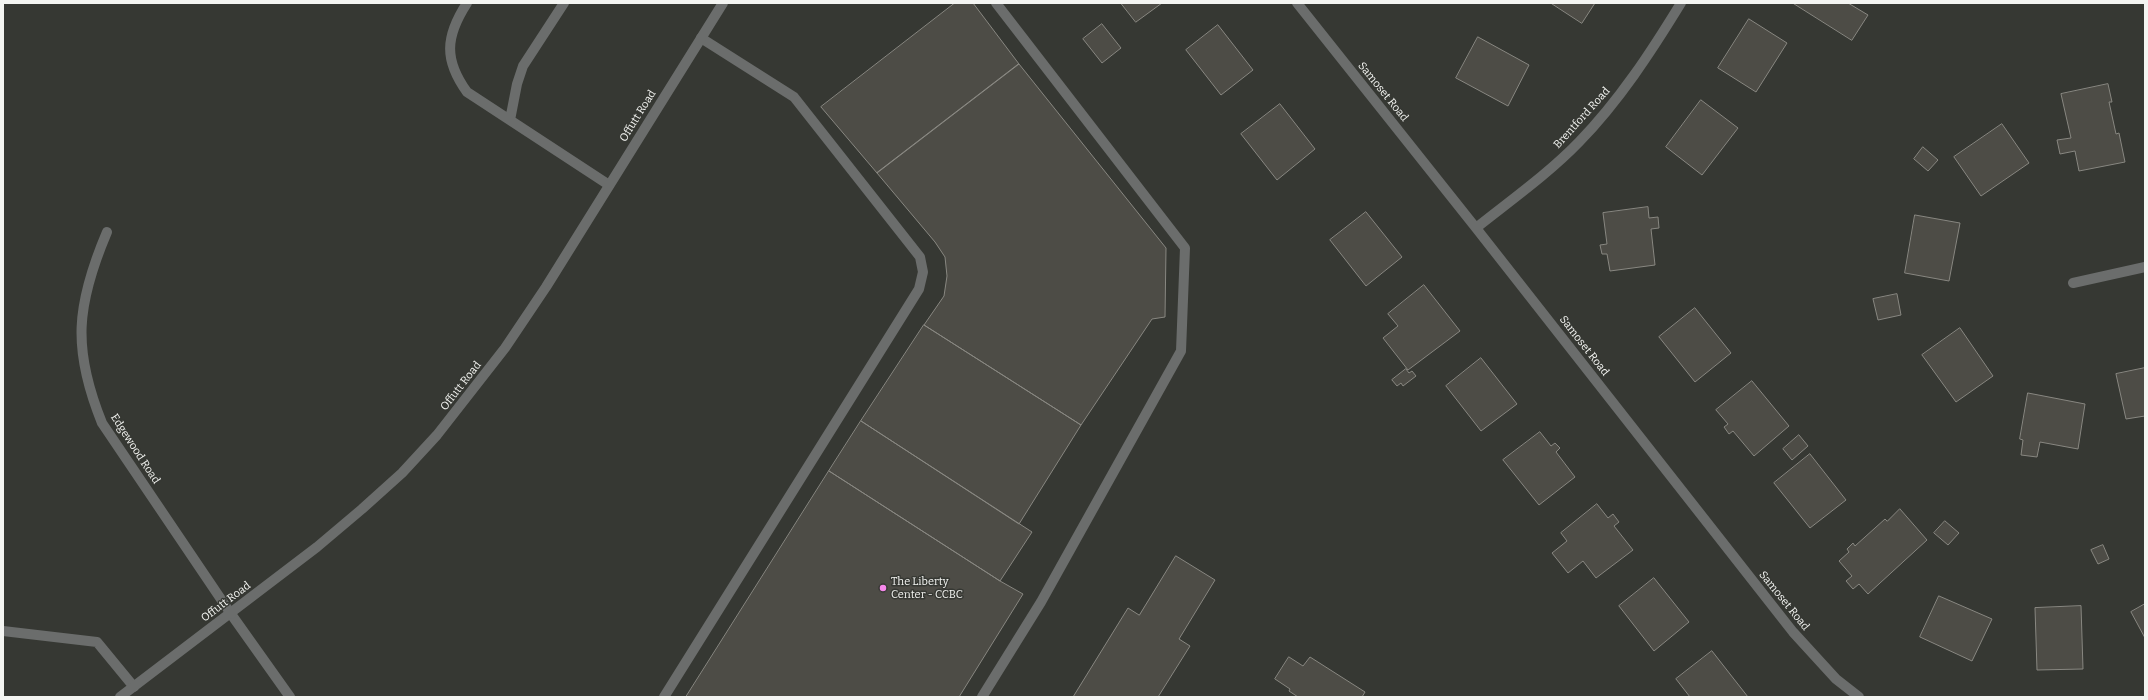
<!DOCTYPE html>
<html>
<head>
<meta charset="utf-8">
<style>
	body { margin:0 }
	#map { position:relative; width:2148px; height:700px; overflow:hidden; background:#363833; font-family:Bitter,serif }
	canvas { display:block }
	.frame { position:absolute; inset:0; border:4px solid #f4f5f2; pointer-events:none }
</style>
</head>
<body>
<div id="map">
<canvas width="2148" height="700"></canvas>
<div class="frame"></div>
</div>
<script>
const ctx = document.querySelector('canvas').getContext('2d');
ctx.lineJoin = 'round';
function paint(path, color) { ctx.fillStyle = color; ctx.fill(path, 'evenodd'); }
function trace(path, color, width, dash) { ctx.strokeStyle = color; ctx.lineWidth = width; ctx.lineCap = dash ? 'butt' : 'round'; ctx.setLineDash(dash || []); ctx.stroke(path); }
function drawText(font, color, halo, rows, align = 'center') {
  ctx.font = font + ' Bitter,serif'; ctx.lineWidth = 3; ctx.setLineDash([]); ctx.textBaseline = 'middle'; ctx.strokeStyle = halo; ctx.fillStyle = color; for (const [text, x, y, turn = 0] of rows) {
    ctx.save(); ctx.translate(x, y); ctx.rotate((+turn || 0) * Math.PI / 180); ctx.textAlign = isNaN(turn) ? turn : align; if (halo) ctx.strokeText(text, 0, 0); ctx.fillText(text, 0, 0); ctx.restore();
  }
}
const building = new Path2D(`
	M955,3h18l46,61 -142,109 -56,-66z
	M1121,3h41l-26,19z
	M1551,3h44l-13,20z
	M1793,3h55l20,12 -16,25z
	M1749,19l38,24 -31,49 -38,-24z
	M1102,24l19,24 -19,15 -19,-24z
	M1218,25l35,45 -32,25 -35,-45z
	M1478,37l51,28 -21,41 -52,-28z
	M1019,64l147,184 -1,69 -13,2 -71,106 -157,-100 20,-29 3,-20 -2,-19 -10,-15 -58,-69z
	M2108,84l4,18h-3l7,32 3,-1 6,29 -46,9 -4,-20 -15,3 -3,-14 14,-2 -10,-44z
	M1701,100l37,28 -36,47 -36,-28z
	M1280,104l35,45 -38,31 -36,-46z
	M2002,124l27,39 -48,33 -27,-39z
	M1923,147l15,13 -10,11 -14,-12z
	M1648,207l1,11 9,-1 1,11 -8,1 4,36 -45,6 -3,-17h-5l-2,-9 7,-1 -4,-31z
	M1366,212l36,45 -36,29 -36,-46z
	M1915,215l45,8 -11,58 -44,-8z
	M1424,285l36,46 -52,39 -25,-32 15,-12 -10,-12z
	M1897,294l4,21 -23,5 -5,-21z
	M1695,308l36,45 -36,29 -36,-45z
	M924,325l157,100 -62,99 -158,-103z
	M1960,328l33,48 -37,26 -34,-47z
	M1481,358l36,46 -36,27 -35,-45z
	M2145,368v48l-19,3 -10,-45z
	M1406,369l3,4 3,-2 4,5 -13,10 -2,-3 -4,3 -5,-6z
	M1752,381l37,45 -35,30 -21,-25 -4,3 -5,-7 4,-3 -12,-14z
	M2028,393l57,11 -7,45 -38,-7 -3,15 -16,-2 2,-15 -3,-1z
	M861,421l171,111 -32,49 -171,-110z
	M1540,432l11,14 4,-3 5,5 -4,4 19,25 -36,28 -36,-45z
	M1799,435l9,11 -16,14 -9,-11z
	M1810,454l36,46 -36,28 -36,-45z
	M829,471l171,110 23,13 -64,103h-273z
	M1597,504l11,14 5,-4 6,8 -5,4 19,24 -37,28 -13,-17 -15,12 -16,-20 15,-12 -6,-8z
	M1900,509l27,31 -59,54 -9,-10 -6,5 -7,-8 6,-5 -13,-15 10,-9 -2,-3 6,-6 2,3 30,-27 2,2z
	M1945,521l14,12 -11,12 -14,-12z
	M2103,545l6,14 -11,5 -7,-14z
	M1176,556l39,24 -36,59 11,7 -32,51h-85l55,-89 11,7z
	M1654,578l35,44 -35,29 -35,-45z
	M1939,596l53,23 -20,42 -52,-24z
	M2145,604v34l-14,-26z
	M2081,606l2,63 -46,1 -2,-62z
	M1712,651l36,46h-58l-14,-18z
	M1289,657l14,9 7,-9 55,35 -3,5h-64l-9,-6 1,-2 -15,-10z`);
paint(building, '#4d4c46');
trace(building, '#888781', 1);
trace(new Path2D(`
	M467,3c-22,34 -23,57 0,89l142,93
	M510,120l7,-36 6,-18 41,-63
	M231,614l59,83
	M3,631l94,11 37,45
	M664,697l255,-408 4,-17 -3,-15 -126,-160 -93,-59
	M982,697l59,-95 140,-251 4,-103 -189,-245`), '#6b6d6c', 10);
trace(new Path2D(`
	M1297,3l179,225 317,404 43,47 23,18
	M1476,228c35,-28 72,-54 103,-86 40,-41 72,-90 102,-139
	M107,232c-31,73 -35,117 -5,191l129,191
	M2073,283l72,-16`), '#6b6d6c', 10);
trace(new Path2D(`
	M120,697l197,-150 45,-38 40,-36 35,-38 68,-87 41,-61 177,-284`), '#6b6d6c', 10);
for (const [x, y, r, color] of [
	[883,588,4,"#f788eb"]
]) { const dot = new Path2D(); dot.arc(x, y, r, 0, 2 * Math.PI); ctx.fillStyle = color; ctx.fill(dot); trace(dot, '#363833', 1.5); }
drawText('11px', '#f4f5f2', '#363833', [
	["Samoset Road",1383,92,51],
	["Offutt Road",638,116,-58],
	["Brentford Road",1582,118,-48],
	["Samoset Road",1584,346,52],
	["Offutt Road",461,386,-52],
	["Edgewood Road",135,449,57],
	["Samoset Road",1784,601,51],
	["Offutt Road",226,602,-37]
]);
drawText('11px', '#f4f5f2', '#363833', [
	["The Liberty",891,582],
	["Center - CCBC",891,595]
], 'left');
</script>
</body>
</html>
